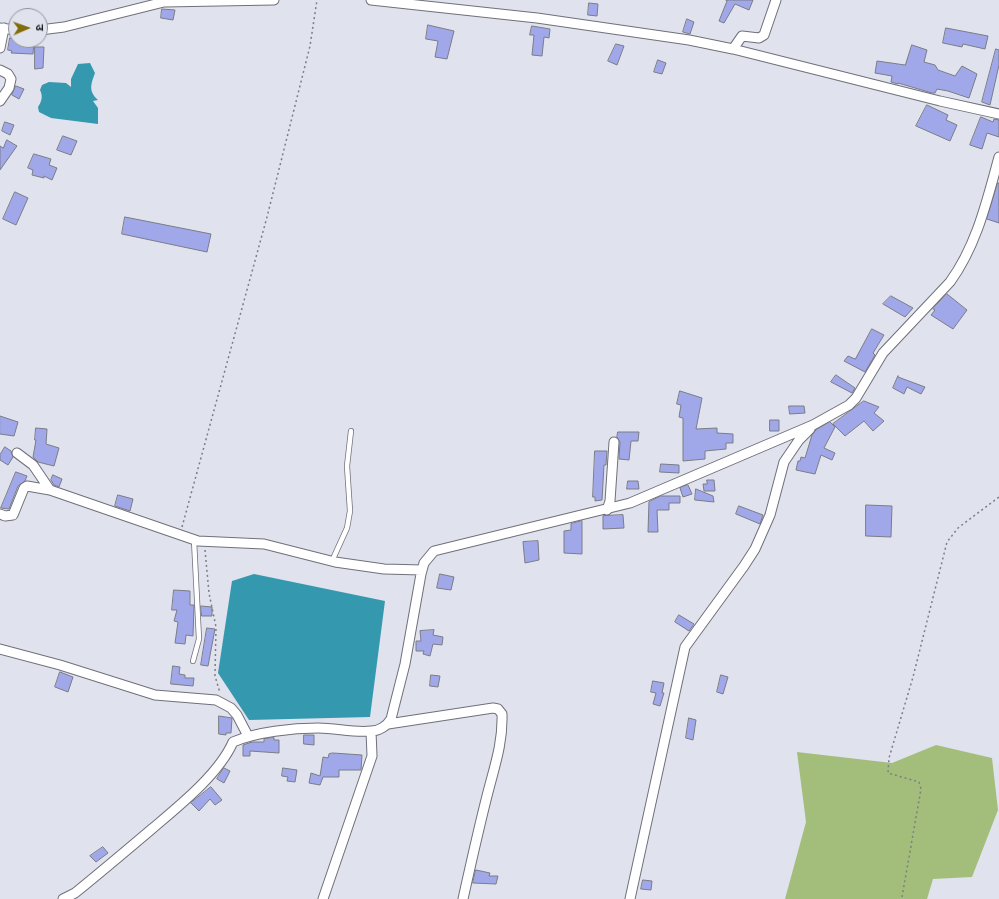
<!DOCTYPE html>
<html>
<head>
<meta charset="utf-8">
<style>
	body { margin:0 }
	#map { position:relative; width:999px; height:899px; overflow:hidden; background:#e0e2ed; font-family:"Source Serif 4","Noto Sans Devanagari",serif }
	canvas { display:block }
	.north { position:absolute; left:8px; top:8px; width:40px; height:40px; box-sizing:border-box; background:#e0e2ed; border:1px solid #909199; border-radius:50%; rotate:88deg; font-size:11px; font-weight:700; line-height:16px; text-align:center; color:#17181c }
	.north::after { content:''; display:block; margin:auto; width:14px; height:18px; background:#816e0a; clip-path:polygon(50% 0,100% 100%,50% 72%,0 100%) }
</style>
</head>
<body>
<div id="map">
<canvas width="999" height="899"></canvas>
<div class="north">उ</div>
</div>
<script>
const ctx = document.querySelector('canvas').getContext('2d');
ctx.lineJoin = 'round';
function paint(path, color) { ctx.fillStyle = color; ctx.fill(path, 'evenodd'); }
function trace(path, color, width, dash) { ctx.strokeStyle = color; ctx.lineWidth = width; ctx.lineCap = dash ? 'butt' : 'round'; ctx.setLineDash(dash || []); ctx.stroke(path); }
paint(new Path2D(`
	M936,745l56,13 6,52 -26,67 -39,2 -6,20h-142l21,-77 -9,-70 95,11z`), '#a3be7b');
paint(new Path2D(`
	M90,63l5,10c-4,11 -7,18 3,27l-5,1 5,7v16l-47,-6 -12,-6 -1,-5c4,-6 5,-11 2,-17l2,-5 7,-3 17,1 5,4v-8l7,-15z
	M254,574l131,27 -15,116 -121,3 -31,-47 14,-92z`), '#3498af');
const building = new Path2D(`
	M726,0h27l-4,10 -14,-6 -11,19 -5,-2 8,-20z
	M589,3l9,1 -1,12 -9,-1z
	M162,9l13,1 -2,10 -12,-2z
	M687,19l7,3 -4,12 -7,-2z
	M428,25l26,6 -7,28 -12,-2 3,-16 -12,-2z
	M532,26l18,3 -1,9 -5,-1 -2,19 -10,-1 2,-20h-4z
	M946,28l42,8 -3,13 -22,-5 -1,3 -19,-4z
	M10,38l24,4 -1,12 -22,-1 1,-2 -4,-1z
	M616,44l8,2 -7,19 -9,-4z
	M912,45l15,5 -3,12 11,3 3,5 17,6 7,-10 15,8 -8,24 -21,-7 -11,-2 -2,4h-3l-34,-10v1l-7,-2 1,-6 -17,-3 2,-12 28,4z
	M35,47h9l-1,21 -8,1z
	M996,49l3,1v15l-9,40 -8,-3z
	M658,60l8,3 -4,11 -8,-2z
	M16,86l8,3 -5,10 -7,-4z
	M927,105l21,10 -2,5 11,5 -7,16 -34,-15z
	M981,117l12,5 1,-3 5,1v17l-12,-4 -5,16 -12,-4z
	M5,122l9,3 -4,10 -8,-4z
	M63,136l14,5 -6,14 -14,-5z
	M7,140l10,6 -17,24v-24l3,2z
	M34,154l17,5 -2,6 8,3 -5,12 -8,-4v2l-12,-3 1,-5 -5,-2z
	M998,183h1v40l-12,-4z
	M15,192l13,6 -12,27 -13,-6z
	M125,217l86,17 -4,18 -85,-18z
	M947,294l20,16 -14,19 -22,-14 4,-5 -2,-1z
	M891,296l22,12 -8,9 -22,-13z
	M872,329l12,6 -11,18 2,2 -10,17 -21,-11 4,-5 7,3z
	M836,375l19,13 -3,5 -21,-11z
	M898,376v1l27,10 -4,7 -14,-7 -3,7 -11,-6z
	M680,391l22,7 -6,31 21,-1v5l16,1v9h-7v6l-21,2v8l-22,2v-43l-4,-1 2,-12 -4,-1z
	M864,401l15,6 -5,6 10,8 -11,10 -9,-10 -19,15 -12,-12z
	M789,406h15l1,7 -15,1z
	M0,416l18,6 -4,14 -14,-2z
	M770,420h9v11h-9z
	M830,422l5,5 -11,21 11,5 -3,7 -11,-5 -6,19 -19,-4 2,-9h2l1,-4 4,1 7,-23 4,-5z
	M36,428l11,1 -1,15 13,4 -5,18 -16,-4 -5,-5 3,-17h-1z
	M618,432h21l-1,9h-7l-2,19 -10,-1 1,-17 -3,-5z
	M5,447l6,4 2,6 -5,8 -8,-5v-5z
	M595,451h12l-1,14h-2l-2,35 -7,1v-4h-2z
	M661,464l18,1v8l-19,-1z
	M16,472l11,4 -2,5 -7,5 -9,23 -8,-1z
	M53,475l9,4 -3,8 -5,-2 -3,-5z
	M707,480h7l1,11h-11l-1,-7h4z
	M628,481h10l1,8h-12z
	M688,485l4,9 -9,3 -3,-9z
	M696,489l17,7 1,6 -19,-2z
	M118,495l15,4 -3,12 -15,-5z
	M661,496h19v7h-11v7h-12l1,22h-10l1,-30z
	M866,505l26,1 -1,31 -25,-1z
	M739,506l24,9 -3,9 -24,-10z
	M623,515l1,13 -21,1v-13z
	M582,521v33l-18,-1v-22l7,-1v-6z
	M538,541l1,19 -14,3 -2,-21z
	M440,574l14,3 -3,13 -14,-2z
	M174,590l16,1v14h4l-1,31 -7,-1 -1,9 -10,-1 3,-21 -4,-1 3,-11h-5z
	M201,606l11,1v9h-10z
	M679,615l15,9 -5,7 -14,-9z
	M207,628l8,1 -7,37 -7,-1z
	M434,630l-1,5 10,2 -1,8 -9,-1 -3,12 -7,-2 1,-3h-8v-10h5l-1,-10z
	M173,666l7,1 -1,7 6,1v3h9l-1,8 -22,-2z
	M60,672l13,5 -5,15 -13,-5z
	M431,675l9,1 -2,11 -8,-1z
	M721,675l7,2 -5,17 -6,-2z
	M653,681l11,2 -2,10h2l-4,13 -7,-2 3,-11 -5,-1z
	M219,716l13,2 -1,15h-5v2l-7,-1z
	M689,718l7,2 -3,20 -7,-2z
	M304,735h10v10l-10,-1z
	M274,738v2h5v13l-29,-2v5h-7v-11l9,-3h12v-3z
	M333,753l29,2 -1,15h-22v7h-16l-3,8 -11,-2 2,-10 9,3 3,-19 5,1 1,-4z
	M224,768l6,3 -6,12 -7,-4z
	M283,768l14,2 -2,12 -8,-1 1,-4 -6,-1z
	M211,787l11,13 -7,5 -5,-6 -11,12 -8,-8z
	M103,847l5,6 -12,9 -6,-6z
	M476,870l14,3 -1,3h9l-2,8 -23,-1z
	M643,880l9,1 -1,9 -10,-1z`);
paint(building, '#a0a8ea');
trace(building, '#7a7c86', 1);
const service = new Path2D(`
	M332,561l15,-33 3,-17 -3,-45 4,-35
	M193,661l6,-22 -5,-99`);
const minor = new Path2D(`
	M371,0l166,18 152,22 44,9 207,52 59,13
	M0,28l16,2
	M40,30l24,-3 100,-25 110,-2
	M0,48l4,-20
	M733,49l9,-13 17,2 5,-3 12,-35
	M0,70l8,4 3,5 -2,9 -9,13
	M17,453l16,12 17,25
	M607,510l3,-9 4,-59
	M0,514l5,2 8,-1 11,-27 3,-2 23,4 148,51 66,3 71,18 49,7 38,1
	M0,649l60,16 95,30 61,5 15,8 6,7 11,21
	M388,724l105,-16 5,1 4,5c1,28 -7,51 -14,78 -9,35 -17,71 -25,107
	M63,899l12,-6c26,-21 52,-43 78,-65 26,-22 66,-54 80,-86 23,-10 60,-14 85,-14 18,0 36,5 53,3 8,0 16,-5 20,-12l14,-55 16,-90 3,-11 10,-12 196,-48 183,-78 36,-20 7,-7 27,-45 67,-71c27,-37 37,-82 49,-125
	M323,899l49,-143 -1,-25
	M630,899l55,-252 59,-81 11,-17 15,-34 14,-53 15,-22 11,-11`);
trace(service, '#6f707a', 6);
trace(minor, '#6f707a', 11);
trace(new Path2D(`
	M182,527l85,-310 43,-171 7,-46
	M205,550l4,43 7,34 -1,49 5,17
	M902,897l19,-108 -2,-7 -31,-9 1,-15 24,-81 34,-135 11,-14 41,-31`), '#7c7e85', 1.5, [2, 3]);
trace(service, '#fff', 4.5);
trace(minor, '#fff', 9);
</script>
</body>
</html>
